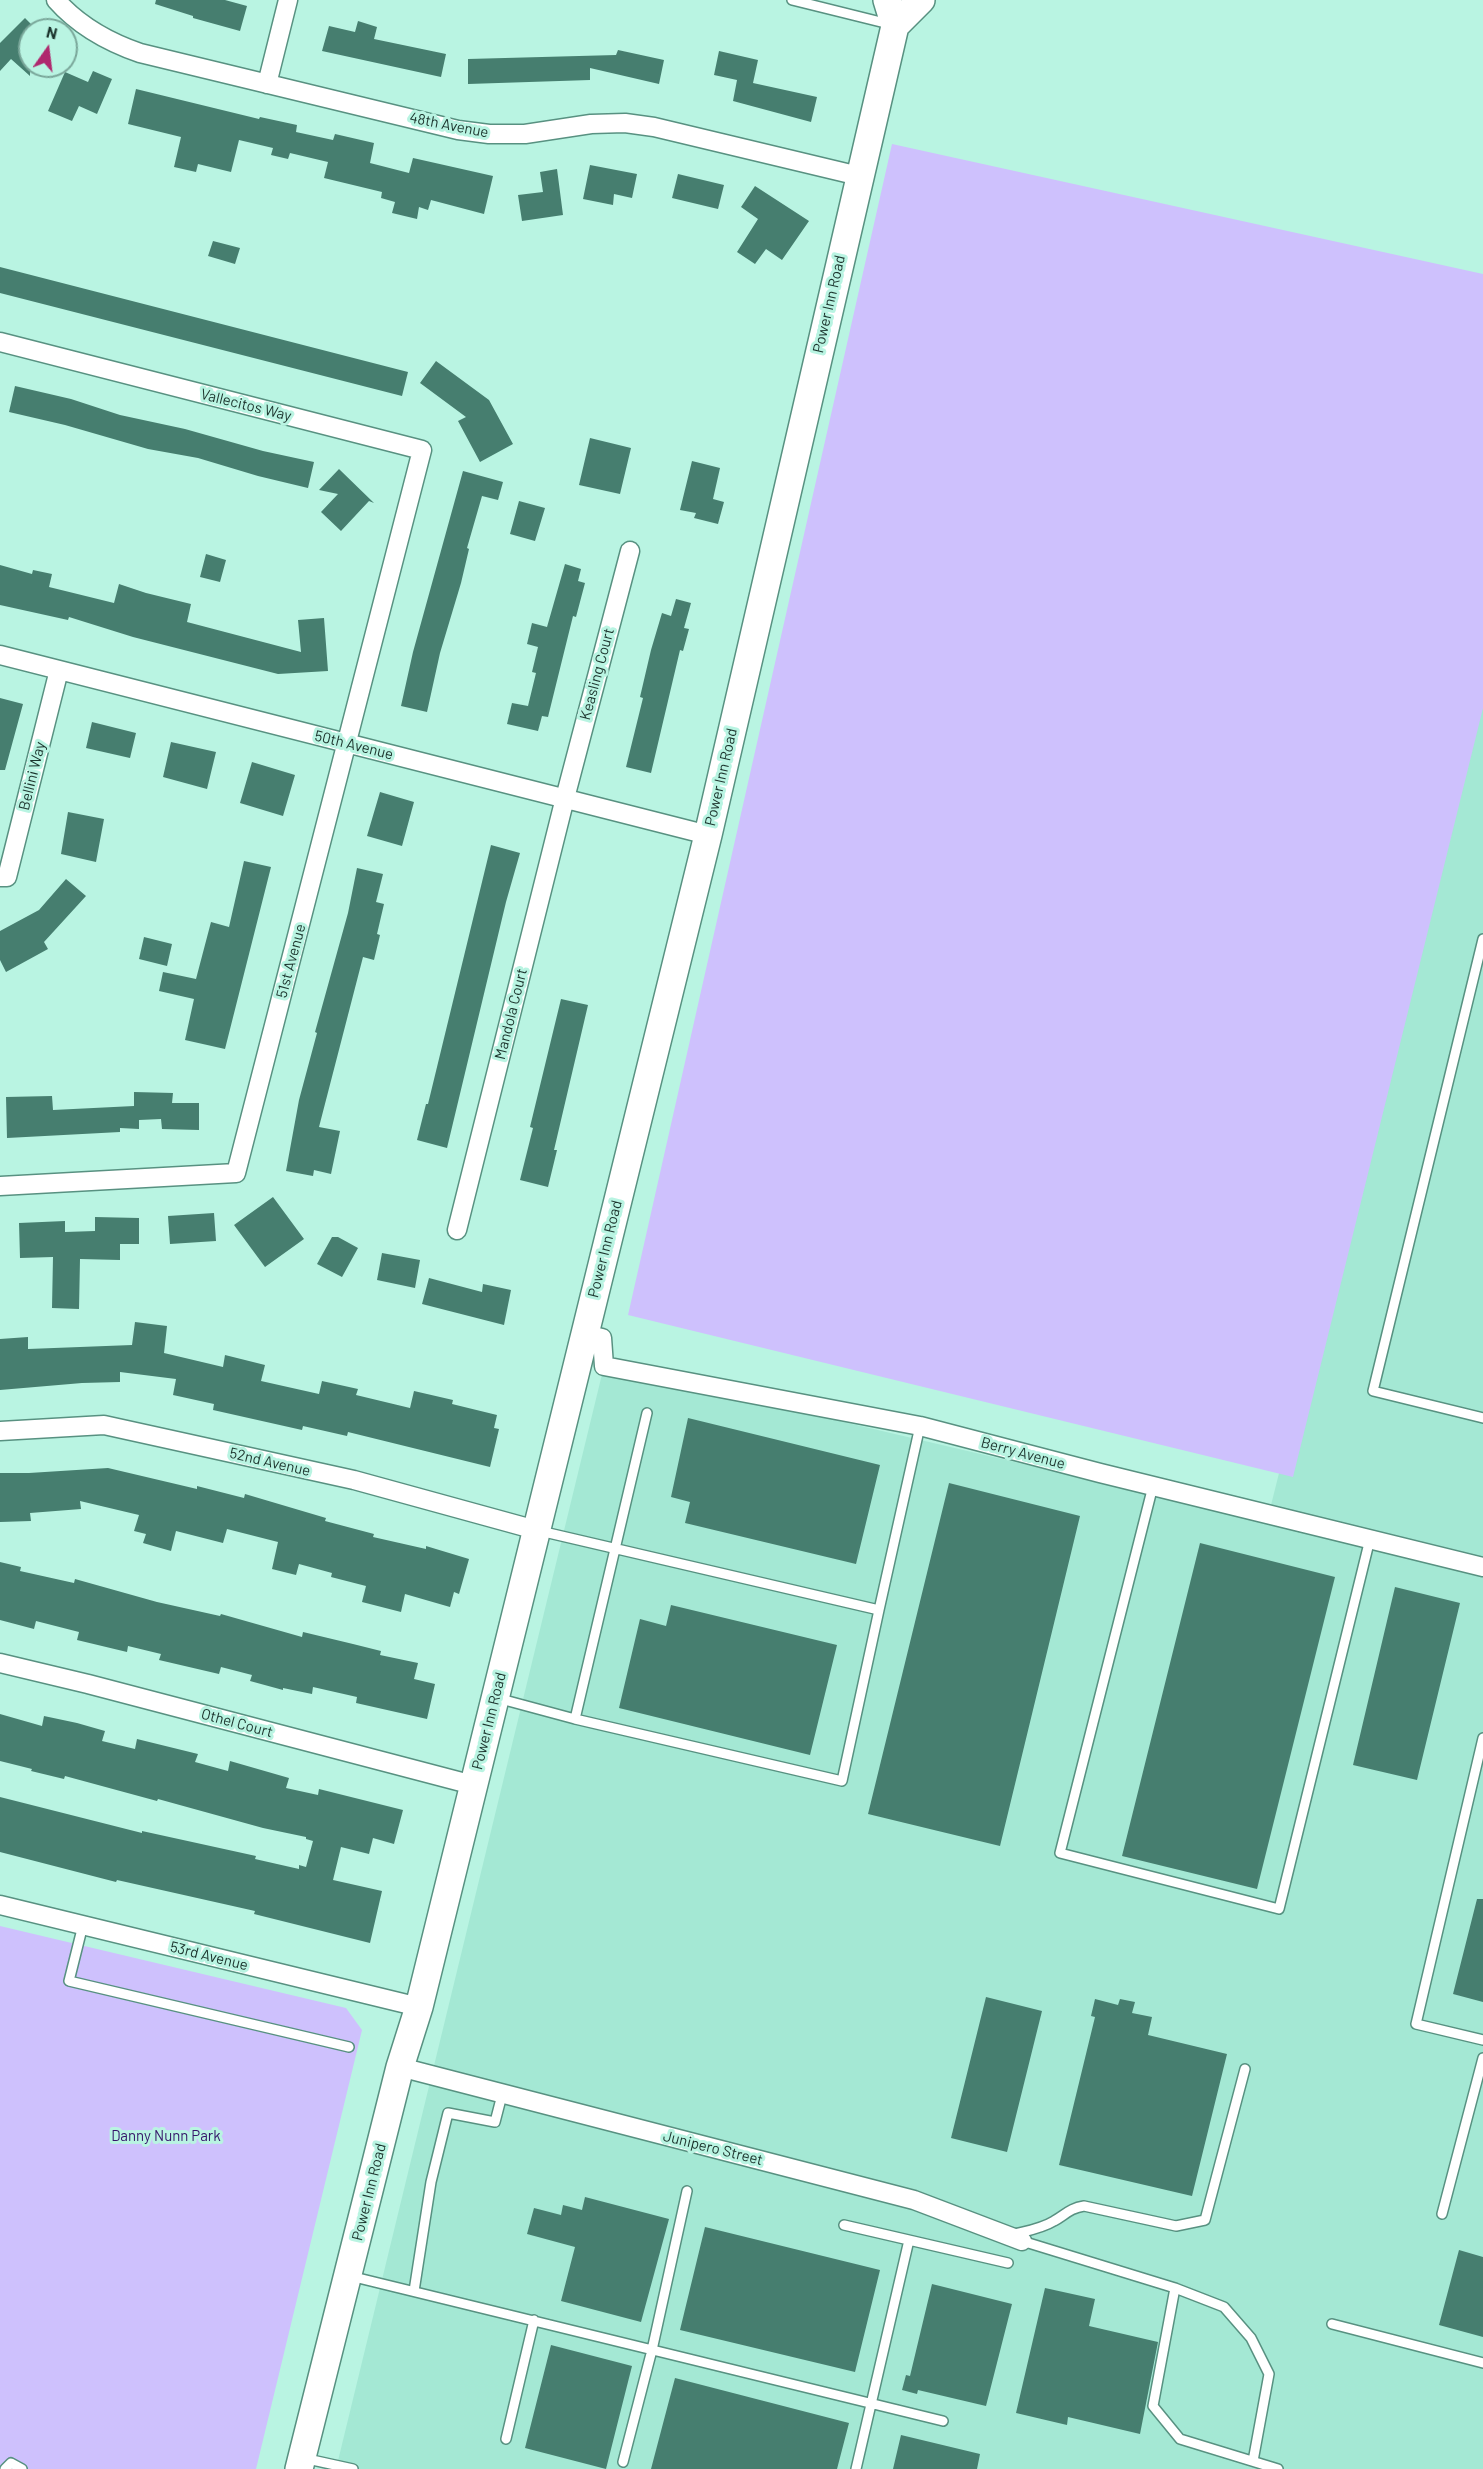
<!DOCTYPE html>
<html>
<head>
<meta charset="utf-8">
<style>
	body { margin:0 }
	#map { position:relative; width:1483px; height:2469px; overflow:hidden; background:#b9f4e2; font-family:Barlow,sans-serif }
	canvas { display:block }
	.north { position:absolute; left:18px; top:18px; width:60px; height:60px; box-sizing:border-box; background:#b9f4e2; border:2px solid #7aa79a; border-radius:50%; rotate:14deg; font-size:16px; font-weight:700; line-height:24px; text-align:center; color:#1c342d }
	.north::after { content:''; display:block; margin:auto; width:21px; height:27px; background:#af296e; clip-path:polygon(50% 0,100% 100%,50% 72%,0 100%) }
</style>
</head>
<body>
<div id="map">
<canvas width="1483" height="2469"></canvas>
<div class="north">N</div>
</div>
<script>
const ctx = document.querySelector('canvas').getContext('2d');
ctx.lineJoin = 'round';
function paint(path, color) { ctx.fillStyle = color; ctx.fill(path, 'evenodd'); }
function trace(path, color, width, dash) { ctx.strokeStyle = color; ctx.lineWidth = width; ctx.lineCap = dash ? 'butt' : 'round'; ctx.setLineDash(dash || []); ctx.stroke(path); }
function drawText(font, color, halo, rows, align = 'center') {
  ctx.font = font + ' Barlow,sans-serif'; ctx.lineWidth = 6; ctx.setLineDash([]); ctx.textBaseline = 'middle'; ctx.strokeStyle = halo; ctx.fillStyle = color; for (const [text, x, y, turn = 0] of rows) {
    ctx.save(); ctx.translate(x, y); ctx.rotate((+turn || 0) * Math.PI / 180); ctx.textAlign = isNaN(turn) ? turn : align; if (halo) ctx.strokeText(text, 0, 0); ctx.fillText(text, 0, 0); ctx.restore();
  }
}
paint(new Path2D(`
	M1483,660v1809h-1147l268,-1103 663,155z`), '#a4e8d4');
paint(new Path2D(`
	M892,144l591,130v434l-190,769 -665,-162z
	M0,1926l346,82 16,22 -106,439h-256z`), '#cec1fd');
paint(new Path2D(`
	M156,0h69l22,6 -7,25 -47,-13v-2l-38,-12z
	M25,18l12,12h-7v46l-19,-17 -11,12v-28z
	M358,21l19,6 -3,12 72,15 -5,23 -119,-26 7,-25 26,6z
	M618,50l46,10 -5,24 -69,-16v12l-122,4v-25l148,-4z
	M719,51l39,9 -5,23 64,14 -6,25 -78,-21 4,-21 -23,-5z
	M93,71l19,8 -15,35 -18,-8 -7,15 -24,-10 17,-39 23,10z
	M136,89l123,30 1,-2 37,8 -1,7 37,8 2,-6 39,9 -4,20 39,10 4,-15 80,18 -9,38 -53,-14 -3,10 -9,-3 -2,12 -25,-6 3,-11 -14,-4 1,-6 -58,-14 4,-16 -38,-9 -2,6 -17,-4 2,-7 -34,-8 -8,32 -33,-8 -2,8 -22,-5 7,-30 -53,-13z
	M590,165l47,9 -5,24 -18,-4 -1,11 -30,-6z
	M557,169l6,46 -41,6 -4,-26 25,-3 -3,-20z
	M678,174l46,11 -6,24 -46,-11z
	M755,186l54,35 -27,39 -16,-11 -11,15 -18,-12 21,-33 -17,-12z
	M213,241l27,7 -5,16 -27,-8z
	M0,267l408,105 -6,24 -402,-103z
	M436,361l53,39 24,44 -33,18 -22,-41 8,-4 -46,-34z
	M15,386l56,13 49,16 65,14 78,22 51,11 -6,26 -50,-12 -60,-18 -50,-9 -83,-24 -56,-13z
	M590,438l41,10 -11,46 -41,-9z
	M692,461l28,7 -7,31 11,3 -6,22 -24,-6 2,-5 -16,-3z
	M339,469l35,34 -5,-2 -28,30 -20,-19 17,-18 -19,-4z
	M463,471l40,11 -5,18 -16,-4 -15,52 2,1 -8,34 -21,70 -13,59 -26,-6 12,-54z
	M519,501l26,7 -10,33 -25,-7z
	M206,554l20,6 -6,22 -20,-5z
	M565,564l16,5 -3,12 7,2 -9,34 -3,-1 -25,101 -6,-1 -4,15 -31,-7 5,-21 16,3 8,-33 -4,-1 6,-25 -11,-3 5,-21 15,4z
	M0,565l32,9 1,-4 19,4 -3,13 65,16 5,-19 27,9 45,11 -4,18 114,30 -3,-32 26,-2 4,53 -50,3 -145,-37 -64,-20 -1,3 -68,-15z
	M676,599l15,4 -7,25 5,1 -6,22 -3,-1 -29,123 -25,-6 17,-69 -3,-1 11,-47 11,-37 9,3z
	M0,698l23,6 -18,66h-5z
	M92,722l44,11 -6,25 -44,-10z
	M171,742l45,10 -9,37 -44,-12z
	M252,762l43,13 -12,41 -43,-13z
	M380,792l34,10 -12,44 -35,-10z
	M68,812l36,7 -8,43 -35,-8z
	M491,845l29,8 -14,49 -59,246 -30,-8 9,-36h2z
	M244,861l27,6 -46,182 -40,-9 9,-41 -35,-8 4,-19 33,7 15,-57 18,5z
	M357,868l26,6 -7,28 8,2 -7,30 3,1 -6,25 -11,-3 -44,170 21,4 -9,43 -17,-4 -1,6 -27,-5 13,-71 18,-67 -2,-1 33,-119z
	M66,879l20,17 -42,46 4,7 -42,23 -6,-12v-29l39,-21z
	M144,937l28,7 -5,22 -28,-7z
	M561,999l27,6 -34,145h3l-9,37 -28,-7 13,-52 -3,-1z
	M134,1092l39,1 -1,10h27v27l-37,-1 -1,-10 -22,1v9l-19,-1v4l-113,6 -1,-41 46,-1 1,14 81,-4z
	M273,1197l31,42 -39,28 -31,-42z
	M214,1213l2,28 -46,3 -2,-28z
	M95,1217l44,1v26h-19v16l-40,-1 -1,50 -27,-1 1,-51 -33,1 -1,-35 46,-2v11l30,-1z
	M332,1237h6l20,11 -16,29 -25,-13z
	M382,1253l38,7 -5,28 -38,-8z
	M429,1278l53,14 1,-8 28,6 -7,35 -82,-21z
	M135,1322l32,4 -3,27 59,14 2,-12 40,10 -4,16 58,13 3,-13 36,8 -2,6 54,13 4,-17 39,9 -1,4 45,11 -3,13 5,1 -9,38 -142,-35 -1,4 -44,-10 -1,4 -89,-20 1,-6 -41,-9 3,-16 -56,-7v10l-38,1 -82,7v-51l28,-2v12l104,-4z
	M688,1418l192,47 -24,99 -171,-41 5,-21 -19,-5z
	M108,1468l89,21v-3l47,12 1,-4 81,24 -1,3 49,13 -1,3 53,12v-3l43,13 -10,35 -5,-2 -4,15 -45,-13 -4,18 -39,-10 4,-16 -35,-9 1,-4 -33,-9 -3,11 -24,-6 6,-27 -51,-13 -4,14 -47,-12 -5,20 -28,-8 3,-9 -12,-3 5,-16 -59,-14 1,8 -51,4 1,8 -31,1v-49h29z
	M949,1483l131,33 -80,330 -132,-32z
	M1200,1543l135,34 -78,312 -135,-33z
	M0,1562l21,5 -1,4 54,12 1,-4 82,23 63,14 1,-2 81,23 1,-5 50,12 28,7 -1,4 38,8 -4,16 21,5 -8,35 -71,-16 1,-6 -44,-10 -1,7 -29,-6v2l-33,-9 2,-6 -31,-8 -2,7 -60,-14 2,-6 -33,-8 -1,6 -50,-12 2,-8 -43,-11 -2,8 -34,-9z
	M1395,1587l65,16 -43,177 -64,-15z
	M671,1605l166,40 -27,110 -191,-47 21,-89 26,7z
	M0,1714l42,12 2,-10 33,7 28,8 -3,10 33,8 2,-10 61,15 -3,8 33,9 2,-10 59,17 -3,10 32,7 1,-6 84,21 -9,34 -21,-6 -4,16 -28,-7 -8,33 49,11 -12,52 -116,-29 1,-3 -138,-31 -1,2 -116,-30v-55l142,36v-2l114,25 -1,3 44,10v-4l7,2 7,-26 -7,-2v-2l-43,-9 -105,-29 -1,2 -92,-25 -1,3 -33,-8 1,-2 -32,-8z
	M1477,1899h6v103l-30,-8z
	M986,1997l56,14 -35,141 -56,-14z
	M1095,1999l23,6 2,-6 15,3 -3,11 20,4 -4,18 79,19 -35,142 -133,-31 36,-148 -4,-1z
	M585,2197l84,22 -28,103 -80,-21 14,-54 -48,-13 7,-26 27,7 2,-10 19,5z
	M705,2227l175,43 -25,102 -175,-42z
	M1459,2250l24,7v80l-44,-12z
	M932,2284l80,20 -26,102 -68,-16 -1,4 -15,-4 4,-15 4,1z
	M1045,2288l50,11 -6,27 69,16 -18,92 -72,-17 -1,8 -51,-12z
	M551,2345l81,21 -26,103 -81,-21z
	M675,2378l174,45 -12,46h-186z
	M901,2435l79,19 -3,15h-84z`), '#467e6f');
const service = new Path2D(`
	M792,0l97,24
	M1483,939l-110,452 110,27
	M1153,1486l-93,367 219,56 91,-370
	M540,1531l339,79 41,-184
	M497,1698l78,21 72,-306
	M575,1719l267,62 37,-171
	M1483,1738l-67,286 67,16
	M83,1925l-14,56 280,66
	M1442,2214l41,-156
	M844,2225l164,38
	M1011,2235c15,-4 30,-6 43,-14 11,-6 16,-13 30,-15l92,20 29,-6 40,-151
	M1022,2241l153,47 49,19 27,31 18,36 -16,87
	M350,2276l593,145
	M1175,2288l-22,118 27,33 98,30
	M414,2291l17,-109 17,-69 47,9 7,-27
	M1332,2324l151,39
	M506,2439l28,-119
	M303,2458l50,11
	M623,2462l29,-112 35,-159
	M5,2469l6,-6 11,6
	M856,2469l53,-229`);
const minor = new Path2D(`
	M56,0c23,26 52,42 84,53l318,77 31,4h36l66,-10 34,-1 29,4 205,49
	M267,84l21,-84
	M0,342l422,108 -186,723 -236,13
	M0,655l708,180
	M0,877h7l52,-207
	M457,1230l108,-432 65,-247
	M584,1334l18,4 2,28 316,60 180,47 383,94
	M0,1431l104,-6 250,55 182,50
	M0,1663l88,21 385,101
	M0,1905l419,102
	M400,2067l514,133 108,41`);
const secondary = new Path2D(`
	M895,26l26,-26
	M299,2469l101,-402 19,-60 289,-1172 187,-809 -8,-26`);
trace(service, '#589181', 12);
trace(minor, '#589181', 21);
trace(secondary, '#589181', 30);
trace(service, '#fff', 9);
trace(minor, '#fff', 18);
trace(secondary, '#fff', 27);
drawText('15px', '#1c342d', '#b9f4e2', [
	["48th Avenue",449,125,11],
	["Power Inn Road",829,304,-77],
	["Vallecitos Way",246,405,14],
	["Keasling Court",597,674,-75],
	["50th Avenue",354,745,14],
	["Bellini Way",32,776,-76],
	["Power Inn Road",721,777,-77],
	["51st Avenue",291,961,-75],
	["Mandola Court",511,1014,-76],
	["Power Inn Road",605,1249,-76],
	["Berry Avenue",1023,1453,15],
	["52nd Avenue",270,1462,13],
	["Power Inn Road",489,1721,-76],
	["Othel Court",237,1723,15],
	["53rd Avenue",209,1956,14],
	["Junipero Street",713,2148,14],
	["Power Inn Road",369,2192,-76]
]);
drawText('15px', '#351569', '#b9f4e2', [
	["Danny Nunn Park",166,2136]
]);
</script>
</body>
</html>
